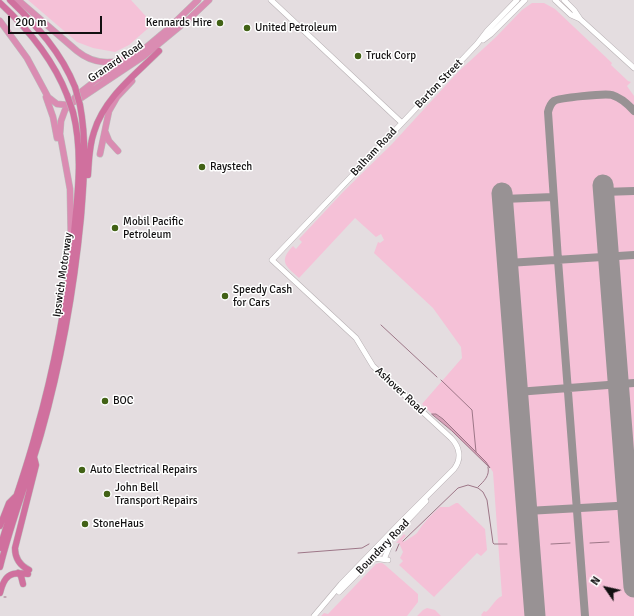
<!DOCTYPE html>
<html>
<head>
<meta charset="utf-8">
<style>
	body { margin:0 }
	#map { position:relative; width:634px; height:616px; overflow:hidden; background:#e4dde0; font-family:Signika,sans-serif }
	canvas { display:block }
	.north { position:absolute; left:586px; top:568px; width:40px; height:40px; -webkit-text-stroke:3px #fff; paint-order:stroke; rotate:304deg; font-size:11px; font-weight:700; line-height:16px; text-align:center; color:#121011 }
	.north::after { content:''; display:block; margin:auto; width:14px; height:18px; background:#121011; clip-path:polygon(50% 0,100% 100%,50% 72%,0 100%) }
	.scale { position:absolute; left:8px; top:16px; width:94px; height:18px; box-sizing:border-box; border:2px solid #121011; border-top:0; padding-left:5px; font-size:12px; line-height:14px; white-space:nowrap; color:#121011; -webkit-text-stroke:3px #fff; paint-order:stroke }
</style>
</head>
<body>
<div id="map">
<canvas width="634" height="616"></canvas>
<div class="north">N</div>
<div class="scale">200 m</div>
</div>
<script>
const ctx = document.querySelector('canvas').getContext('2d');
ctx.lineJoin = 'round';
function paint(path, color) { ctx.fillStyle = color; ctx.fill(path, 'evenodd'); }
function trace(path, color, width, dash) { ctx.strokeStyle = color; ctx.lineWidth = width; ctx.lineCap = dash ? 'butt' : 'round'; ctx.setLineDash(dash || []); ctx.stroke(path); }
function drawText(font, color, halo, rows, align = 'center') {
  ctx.font = font + ' Signika,sans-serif'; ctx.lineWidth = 3; ctx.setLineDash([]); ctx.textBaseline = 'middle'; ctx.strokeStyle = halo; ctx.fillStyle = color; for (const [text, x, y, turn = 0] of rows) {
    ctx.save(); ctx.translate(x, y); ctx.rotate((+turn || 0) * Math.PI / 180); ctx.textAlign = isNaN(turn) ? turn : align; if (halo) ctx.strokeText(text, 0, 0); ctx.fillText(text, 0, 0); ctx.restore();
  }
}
paint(new Path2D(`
	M28,0h103l22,24 -24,21 -14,7 -22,-4 -16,-6z
	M532,3h12l11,6 57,54 -1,2 17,16 3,1 -4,4 7,10v520h-152l-1,-1 3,-4 2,1c6,-5 9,-13 16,-16l-9,-124 -7,-10 -43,-43 -7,-5h-4l-10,-10 40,-46 -1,-11 -28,-39 -59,-55 4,-11 2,1 4,-3 -3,-6 -5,3 -21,-19 -56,60c-13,-12 -21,-16 -6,-32l3,3 6,-7 -3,-3 44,-47 49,-48 66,-72 38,-35 26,-27z
	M456,503h2l27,26 2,21 -6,6 -4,-3 -43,44 -35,-32 4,-4 -3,-3 3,-6 -4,-9h-3l8,-9 2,2 -4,4 2,2c2,-2 13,-8 13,-9 6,-10 14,-18 23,-26h9z
	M379,563h3l3,2 33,29v8l-11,14h-86l3,-3 4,1 48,-50z
	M427,608l8,2 6,6h-24l6,-6z`), '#f5c1d7');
const water = new Path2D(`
	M432,414h4l7,5 43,43 4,6 -38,-37z`);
paint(water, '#d8a2b9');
trace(water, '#9d7687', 1);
trace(new Path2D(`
	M381,325l56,52
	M441,380l31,30 4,42
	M478,487c6,-6 12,-11 10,-20
	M403,541l55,-53 10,-3 10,3 5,4 4,8 6,43 1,1h13
	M590,543l19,-1
	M551,544l19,-1
	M396,551l3,-7
	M298,553l64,-5 7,-4
	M4,597h2`), '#9d7687', 1);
trace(new Path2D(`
	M603,192l31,-1
	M503,199l50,-2
	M508,263l126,-8
	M517,392l117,-9
	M527,511l107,-6
	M585,616l-27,-356 -10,-148c1,-4 2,-8 6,-11 5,-3 51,-8 58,-6 9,3 16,9 22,16`), '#989294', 8);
trace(new Path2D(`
	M603,185l31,402
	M502,193l33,423`), '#989294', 21);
const secondary = new Path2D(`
	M271,0l131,123
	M555,0l16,15 9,4
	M564,0l10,10 6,9 54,49
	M483,40l8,-6 34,-34
	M385,557l5,-12v-6
	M373,558l15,2
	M339,592l15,-15 72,-76
	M314,616l27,-32 60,-62 53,-53c8,-10 6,-22 -3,-31l-78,-72 -17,-28 -84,-78 205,-216 10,-13 30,-31`);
const trunk = new Path2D(`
	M18,0l59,51c16,13 35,14 53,6
	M0,21l27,37 21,39 9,7 11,1 13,-7 63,-42 46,-38 19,-18
	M46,97l7,20 4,21
	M105,131l4,10 9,10
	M100,154l9,-43 8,-14 15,-16
	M71,241l-1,-52 -10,-55 1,-13 4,-11 12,-15 18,-14 42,-26 31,-26 30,-29`);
const motorway = new Path2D(`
	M10,0c27,26 51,52 65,87
	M0,3c28,26 53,56 67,92
	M88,175c1,-15 1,-29 6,-43 10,-34 41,-57 65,-81
	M0,526l9,-23 7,-7
	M0,548c11,-39 26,-77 36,-116 19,-66 31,-132 38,-200 4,-40 9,-80 -1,-120
	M0,567c11,-45 28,-88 41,-133 20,-71 33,-144 40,-217 3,-38 6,-75 -1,-112
	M29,570c-10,-5 -14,-12 -14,-22l21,-83 -2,-8
	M18,573l3,3 2,8
	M0,593c4,-17 10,-22 28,-19`);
trace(secondary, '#b7b0b3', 6);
trace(trunk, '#bdbcbc', 7);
trace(motorway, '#bdbcbc', 7);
trace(secondary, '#fff', 5);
trace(trunk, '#da8cb2', 6);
trace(motorway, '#d0709e', 6);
const motorwayBridge = new Path2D(`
	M75,87l5,18
	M67,95l6,17`);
trace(motorwayBridge, '#bdbcbc', 7, []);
trace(motorwayBridge, '#d0709e', 6);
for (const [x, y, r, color] of [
	[220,23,4,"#426216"],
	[247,28,4,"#426216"],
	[358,56,4,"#426216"],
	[202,167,4,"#426216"],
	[115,228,4,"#426216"],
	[225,296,4,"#426216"],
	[105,401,4,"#426216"],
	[82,470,4,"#426216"],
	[107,494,4,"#426216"],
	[85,524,4,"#426216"]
]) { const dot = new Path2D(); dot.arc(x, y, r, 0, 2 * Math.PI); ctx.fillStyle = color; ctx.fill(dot); trace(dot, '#fff', 1.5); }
drawText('11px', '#121011', '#fff', [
	["Kennards Hire",212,23,"right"],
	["United Petroleum",255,28],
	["Truck Corp",366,56],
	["Raystech",210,167],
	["Mobil Pacific",123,222],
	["Petroleum",123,235],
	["Speedy Cash",233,290],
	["for Cars",233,303],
	["BOC",113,401],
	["Auto Electrical Repairs",90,470],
	["John Bell",115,488],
	["Transport Repairs",115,501],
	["StoneHaus",93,524]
], 'left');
drawText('11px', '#121011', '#fff', [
	["Granard Road",116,62,-34],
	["Barton Street",439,84,-46],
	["Balham Road",374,152,-47],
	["Ipswich Motorway",63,275,-82],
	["Ashover Road",400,391,43],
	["Boundary Road",383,547,-46]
]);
</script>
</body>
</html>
